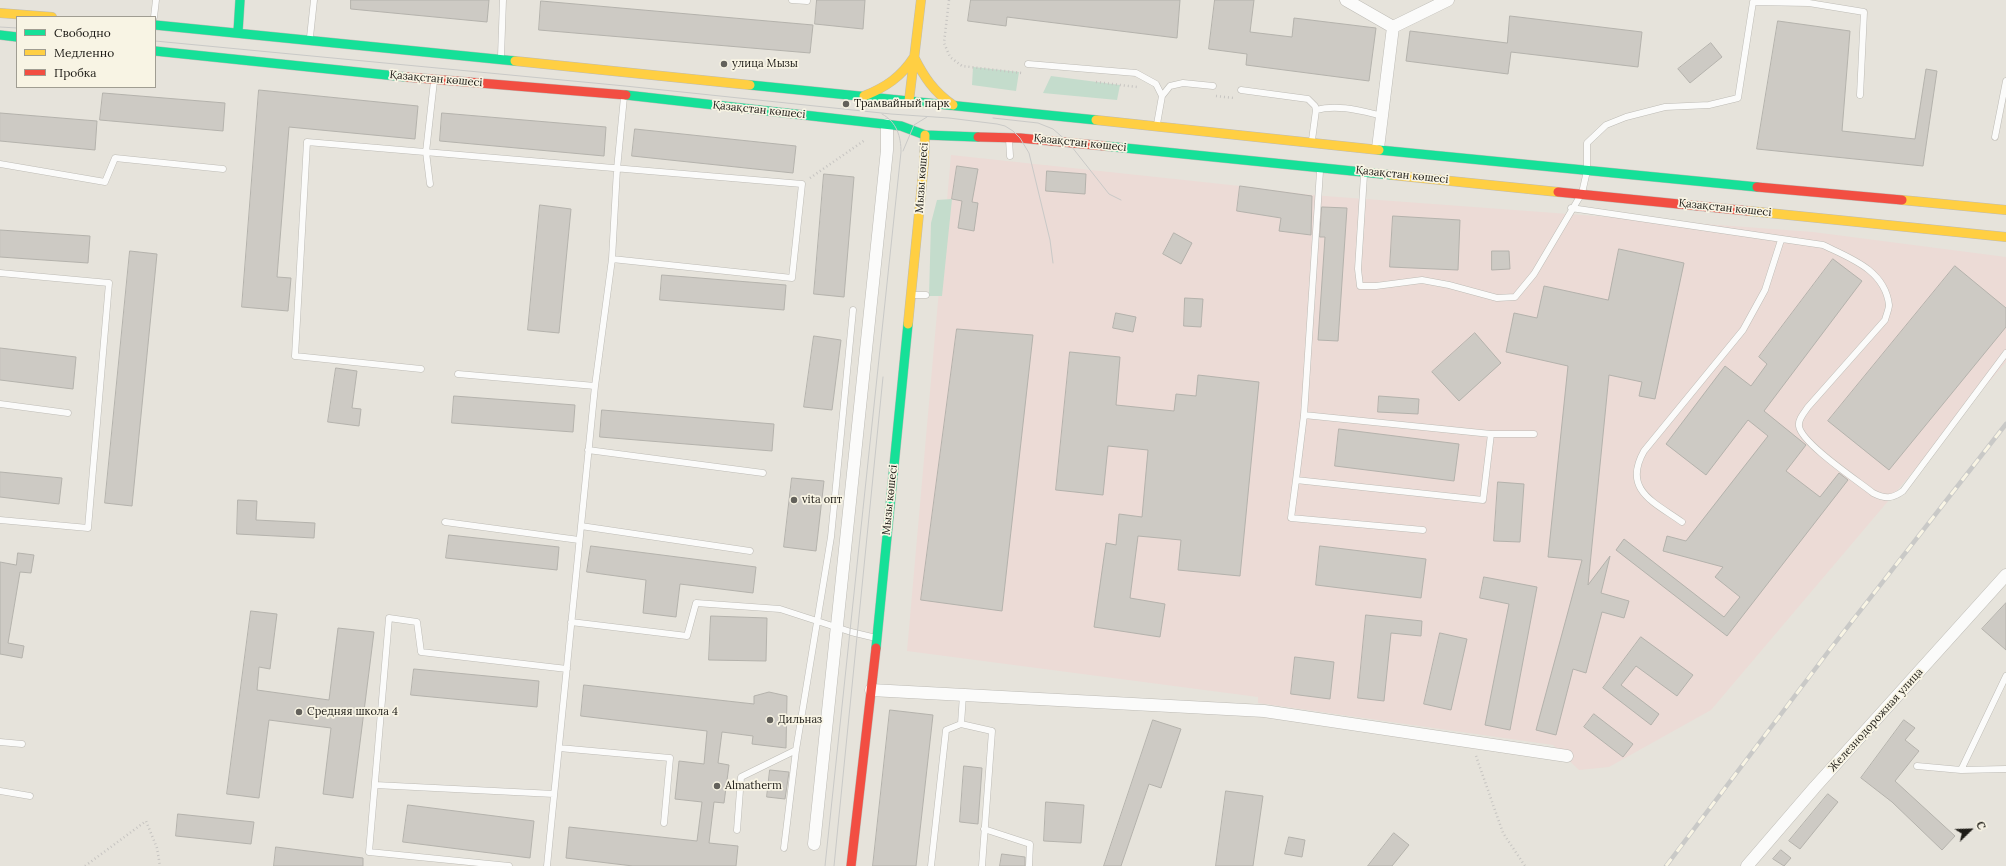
<!DOCTYPE html>
<html>
<head>
<meta charset="utf-8">
<style>
	body { margin:0 }
	#map { position:relative; width:2006px; height:866px; overflow:hidden; background:#e6e3db; font-family:Lora,serif }
	canvas { display:block }
	.legend { position:absolute; left:16px; top:16px; width:140px; height:72px; box-sizing:border-box; background:#f8f4e4; border:1px solid #a09d92; margin:0; padding:5px 7px; list-style:none; font-size:12px; color:#1d1b16 }
	.legend li { display:flex; align-items:center; gap:8px; height:20px }
	.legend b { width:20px; border:1px solid #a09d92 }
	.north { position:absolute; left:1950px; top:810px; width:40px; height:40px; -webkit-text-stroke:3px #f8f4e4; paint-order:stroke; rotate:67deg; font-size:11px; font-weight:700; line-height:16px; text-align:center; color:#1d1b16 }
	.north::after { content:''; display:block; margin:auto; width:14px; height:18px; background:#1d1b16; clip-path:polygon(50% 0,100% 100%,50% 72%,0 100%) }
</style>
</head>
<body>
<div id="map">
<canvas width="2006" height="866"></canvas>
<ul class="legend">
<li><b style="height:5px;background:#16e098"></b>Свободно</li>
<li><b style="height:5px;background:#ffcf43"></b>Медленно</li>
<li><b style="height:5px;background:#f24e42"></b>Пробка</li>
</ul>
<div class="north">С</div>
</div>
<script>
const ctx = document.querySelector('canvas').getContext('2d');
ctx.lineJoin = 'round';
function paint(path, color) { ctx.fillStyle = color; ctx.fill(path, 'evenodd'); }
function trace(path, color, width, dash) { ctx.strokeStyle = color; ctx.lineWidth = width; ctx.lineCap = dash ? 'butt' : 'round'; ctx.setLineDash(dash || []); ctx.stroke(path); }
function drawText(font, color, halo, rows, align = 'center') {
  ctx.font = font + ' Lora,serif'; ctx.lineWidth = 3.5; ctx.setLineDash([]); ctx.textBaseline = 'middle'; ctx.strokeStyle = halo; ctx.fillStyle = color; for (const [text, x, y, turn = 0] of rows) {
    ctx.save(); ctx.translate(x, y); ctx.rotate((+turn || 0) * Math.PI / 180); ctx.textAlign = isNaN(turn) ? turn : align; if (halo) ctx.strokeText(text, 0, 0); ctx.fillText(text, 0, 0); ctx.restore();
  }
}
paint(new Path2D(`
	M951,155l289,31 71,9 502,37 193,25v105l-295,348 -102,57 -30,3 -26,-25 -295,-42v-6l-351,-46z`), '#ecdbd6');
paint(new Path2D(`
	M973,67l46,5 -3,19 -44,-6z
	M1051,76l69,9 -3,15 -74,-7z
	M952,199l-10,97h-13l2,-73 6,-23z`), '#c4dccc');
const building = new Path2D(`
	M351,0h138l-2,22 -136,-13z
	M817,0h48l-2,29 -48,-5z
	M971,0h209l-3,38 -170,-21 -1,9 -38,-5z
	M1215,0h39l-4,32 42,5 2,-19 82,10 -7,53 -123,-16 1,-11 -38,-5z
	M541,1l272,24 -3,28 -271,-23z
	M1510,16l132,16 -4,35 -127,-15 -3,22 -102,-13 4,-30 97,12z
	M1778,21l72,10 -8,100 73,8 11,-70 11,2 -14,95 -166,-17z
	M1711,43l11,14 -32,26 -12,-14z
	M259,90l159,16 -3,33 -126,-12 -12,150 14,1 -3,33 -46,-4z
	M103,93l122,10 -2,28 -123,-11z
	M0,113l97,8 -2,29 -95,-9z
	M442,113l164,14 -2,29 -164,-15z
	M635,129l161,17 -3,27 -161,-17z
	M957,166l21,3 -6,33 6,1 -4,28 -16,-3 4,-27 -10,-2z
	M1047,171l39,3 -1,20 -39,-3z
	M824,174l30,3 -10,120 -30,-3z
	M1240,186l72,10 -1,39 -32,-4 2,-13 -44,-7z
	M540,205l31,4 -12,124 -31,-3z
	M1322,207l25,1 -9,133 -20,-1 7,-103h-5z
	M1393,216l67,4 -2,50 -68,-3z
	M0,230l90,6 -2,27 -88,-6z
	M1174,233l18,10 -11,21 -18,-10z
	M1619,249l65,14 -29,136 -16,-3 3,-14 -33,-7 -21,210 22,-29 -9,37 28,8 -5,17 -22,-6 -16,61 -13,-4 -17,66 -20,-5 46,-170 -34,-3 20,-191 -62,-14 8,-39 23,5 7,-32 64,14z
	M130,251l27,3 -25,252 -27,-3z
	M1492,251h17l1,18 -18,1z
	M1833,259l29,22 -98,130 42,34 -20,26 34,26 19,-24 9,7 -121,156 -111,-86 8,-11 100,78 16,-20 -25,-20 8,-10 -60,-16 4,-15 19,5 82,-105 -20,-16 -42,55 -40,-31 59,-78 26,20 16,-22 -8,-7z
	M1955,266l51,42v19l-117,143 -61,-49z
	M662,275l124,10 -2,25 -124,-10z
	M1185,298l18,1 -2,28 -17,-1z
	M1116,313l20,4 -3,15 -20,-4z
	M957,329l76,6 -31,276 -81,-11z
	M1475,333l26,30 -42,38 -27,-29z
	M814,336l27,4 -9,70 -28,-3z
	M0,348l76,9 -3,32 -73,-9z
	M1070,352l50,5 -4,48 58,6 2,-17 20,2 2,-21 61,7 -19,194 -62,-6 3,-30 -43,-4 -8,62 35,6 -5,33 -66,-10 12,-84 10,2 3,-31 23,3 6,-67 -40,-4 -5,49 -47,-5z
	M336,368l21,3 -5,37 9,1 -2,17 -31,-4z
	M454,396l121,9 -2,27 -121,-9z
	M1379,396l40,3 -1,15 -40,-2z
	M602,410l172,14 -2,27 -172,-14z
	M1339,429l120,15 -5,37 -119,-15z
	M0,472l62,6 -3,26 -59,-7z
	M792,478l32,3 -8,70 -32,-4z
	M1498,482l26,2 -4,58 -26,-1z
	M238,500l19,1 -1,19 59,3 -1,15 -77,-4z
	M449,535l110,12 -2,23 -111,-12z
	M591,546l165,21 -3,26 -73,-9 -4,33 -33,-4 3,-33 -59,-8z
	M1320,546l106,13 -5,39 -105,-13z
	M18,553l16,2 -3,18 -11,-1 -12,71 16,3 -2,12 -22,-4v-92l16,3z
	M1484,577l53,10 -27,143 -25,-5 24,-121 -29,-6z
	M2006,603v47l-24,-21z
	M251,611l26,3 -7,55 -11,-2 -2,23 72,10 9,-72 36,4 -21,166 -30,-4 8,-66 -62,-8 -10,78 -32,-4z
	M1366,615l56,6 -1,15 -30,-3 -7,68 -26,-3z
	M711,616l56,2 -1,43 -57,-1z
	M1440,633l27,6 -16,71 -27,-6z
	M1641,637l52,38 -16,21 -41,-30 -15,19 38,29 -8,11 -48,-37z
	M1295,657l39,5 -4,37 -39,-5z
	M414,669l125,12 -2,26 -126,-12z
	M584,685l170,19v-8l15,-4 18,4 -1,52 -34,-4 1,-8 -31,-4 -4,31 11,2 -5,38 -10,-1 -5,41 29,3 -2,20h-103l-67,-8 3,-31 128,14 5,-39 -27,-3 4,-38 25,3 3,-33 -126,-15z
	M890,710l43,5 -17,151h-43z
	M1594,714l39,30 -10,13 -39,-30z
	M1153,720l28,9 -20,59 -12,-4 -28,82h-17z
	M1904,720l11,8 -10,12 14,11 -24,30 60,55 -13,14 -50,-48 -31,-24z
	M964,766l18,2 -4,56 -18,-2z
	M770,770l19,2 -4,27 -18,-2z
	M1226,791l37,5 -10,70h-37z
	M1828,794l10,8 -38,47 -11,-8z
	M1046,802l38,3 -3,38 -37,-2z
	M408,805l126,16 -4,37 -127,-16z
	M178,814l76,8 -3,22 -75,-8z
	M1394,833l15,12 -17,21h-24z
	M1289,837l16,3 -3,17 -17,-3z
	M276,847l87,11v8h-89z
	M1781,850l10,8 -7,8 -11,-7z
	M1002,854l23,3v9h-25z`);
paint(building, '#cdcac4');
trace(building, '#b4b2ac', 1);
const lane = new Path2D(`
	M792,0l15,1
	M154,17l2,-17
	M310,37l4,-37
	M501,56l2,-56
	M1028,64l108,9 20,11 6,12 -5,28
	M1241,90l67,9 7,7 1,4 -4,30
	M1162,96l8,-10 13,-3 30,3
	M1316,110c22,-6 45,1 67,6
	M1995,137l11,-56
	M1009,139l1,17
	M0,164l105,18 10,-24 108,11
	M1364,175l-6,94 2,17h16l46,-6 27,5 48,13 18,-1 19,-23 48,-81 5,-22v-28l19,-18 20,-8 39,-10 44,-2 29,-7 15,-96 56,1 55,9 -4,83
	M430,184l-4,-32 8,-71
	M1571,208l252,37c27,13 62,25 66,60 0,4 -3,11 -4,15l-77,87c-4,6 -10,12 -9,19 2,17 59,55 74,67 12,6 19,6 30,-2l103,-138
	M0,273l109,10 -21,245 -88,-8
	M912,295h14
	M421,369l-126,-13 12,-214 495,42 -10,94 -180,-19
	M458,374l137,12
	M0,404l68,9
	M1304,415l-8,65 187,20 8,-66 -187,-19 16,-244
	M1491,434h43
	M588,450l175,23
	M1296,480l-5,38 132,12
	M445,522l134,18
	M1682,522c-28,-20 -60,-32 -38,-71l99,-121 22,-40 16,-50
	M581,526l169,25
	M571,622l116,14 9,-33 84,6 71,23 25,6
	M961,724l31,7 -10,135
	M0,742l22,2
	M559,748l111,10 -6,65
	M1917,766l44,4 45,-1
	M1961,770l45,-94
	M375,785l179,9
	M0,791l30,5
	M984,829l46,15 -1,22
	M737,830l4,-53 55,-27
	M784,848l12,-98 35,-213 22,-227
	M509,866l-140,-14 20,-234 28,4 4,30 146,17
	M547,866l48,-480 17,-127 5,-90 7,-72
	M931,866l15,-136 15,-6 2,-29`);
const street = new Path2D(`
	M1346,0l47,27 -15,121
	M1393,27l55,-27
	M871,690l393,21 303,45
	M814,844l73,-694v-25
	M1747,866l68,-79 191,-212`);
const fast = new Path2D(`
	M155,25l360,36
	M238,32l2,-32
	M0,35l17,2
	M155,51l251,26
	M750,85l346,35
	M626,95l275,31 24,9 53,2
	M1105,146l287,29
	M1379,150l378,37
	M876,648l32,-324`);
const slow = new Path2D(`
	M0,13l52,4
	M914,57c10,20 20,35 39,48
	M515,61l235,24
	M864,96c22,-9 37,-19 50,-39
	M909,101l12,-101
	M1096,120l283,30
	M1392,175l166,17
	M1902,200l104,10
	M1749,211l257,26
	M908,324l16,-161 1,-28`);
const jam = new Path2D(`
	M406,77l220,18
	M978,137l42,1 85,8
	M1757,187l145,13
	M1558,192l191,19
	M851,866l25,-218`);
trace(lane, '#bdbbb5', 7);
trace(street, '#bdbbb5', 13);
trace(fast, '#bdbbb5', 10);
trace(slow, '#bdbbb5', 10);
trace(jam, '#bdbbb5', 10);
trace(new Path2D(`
	M949,0l-5,43 6,14 12,9 60,7
	M1096,82l41,5
	M1216,96l18,2
	M810,178l55,-38
	M1476,756l27,77 22,33
	M85,866l61,-45 11,27 3,18`), '#c6c4c1', 2.5, [1, 3]);
trace(lane, '#fbfbfa', 6);
trace(street, '#fbfbfa', 12);
trace(fast, '#16e098', 9);
trace(slow, '#ffcf43', 9);
trace(jam, '#f24e42', 9);
trace(new Path2D(`
	M0,27l17,1
	M155,41l470,45 266,28 58,4 48,6 8,2 8,5 7,7 9,15 21,87 3,23
	M993,118l45,5 15,6 15,13 41,52 12,6
	M903,151l11,-26 13,-8
	M825,866l76,-714c0,-15 -4,-30 -19,-38
	M834,866l49,-489`), '#c9c9c7', 1);
const rail = new Path2D(`
	M1666,866l162,-214 178,-228`);
trace(rail, '#c9c9c7', 4.5);
trace(rail, '#f8f4e4', 3, [9]);
for (const [x, y, r, color] of [
	[724,64,4,"#63615b"],
	[846,104,4,"#63615b"],
	[794,500,4,"#63615b"],
	[299,712,4,"#63615b"],
	[770,720,4,"#63615b"],
	[717,786,4,"#63615b"]
]) { const dot = new Path2D(); dot.arc(x, y, r, 0, 2 * Math.PI); ctx.fillStyle = color; ctx.fill(dot); trace(dot, '#f8f4e4', 1.5); }
drawText('11px', '#1d1b16', '#f8f4e4', [
	["улица Мызы",732,64],
	["Трамвайный парк",854,104],
	["vita опт",802,500],
	["Средняя школа 4",307,712],
	["Дильназ",778,720],
	["Almatherm",725,786]
], 'left');
drawText('11px', '#1d1b16', '#f8f4e4', [
	["Қазақстан көшесі",436,79,5],
	["Қазақстан көшесі",759,110,6],
	["Қазақстан көшесі",1080,143,6],
	["Қазақстан көшесі",1402,175,6],
	["Мызы көшесі",922,178,-86],
	["Қазақстан көшесі",1725,208,6],
	["Мызы көшесі",890,500,-84],
	["Железнодорожная улица",1876,720,-48]
]);
</script>
</body>
</html>
